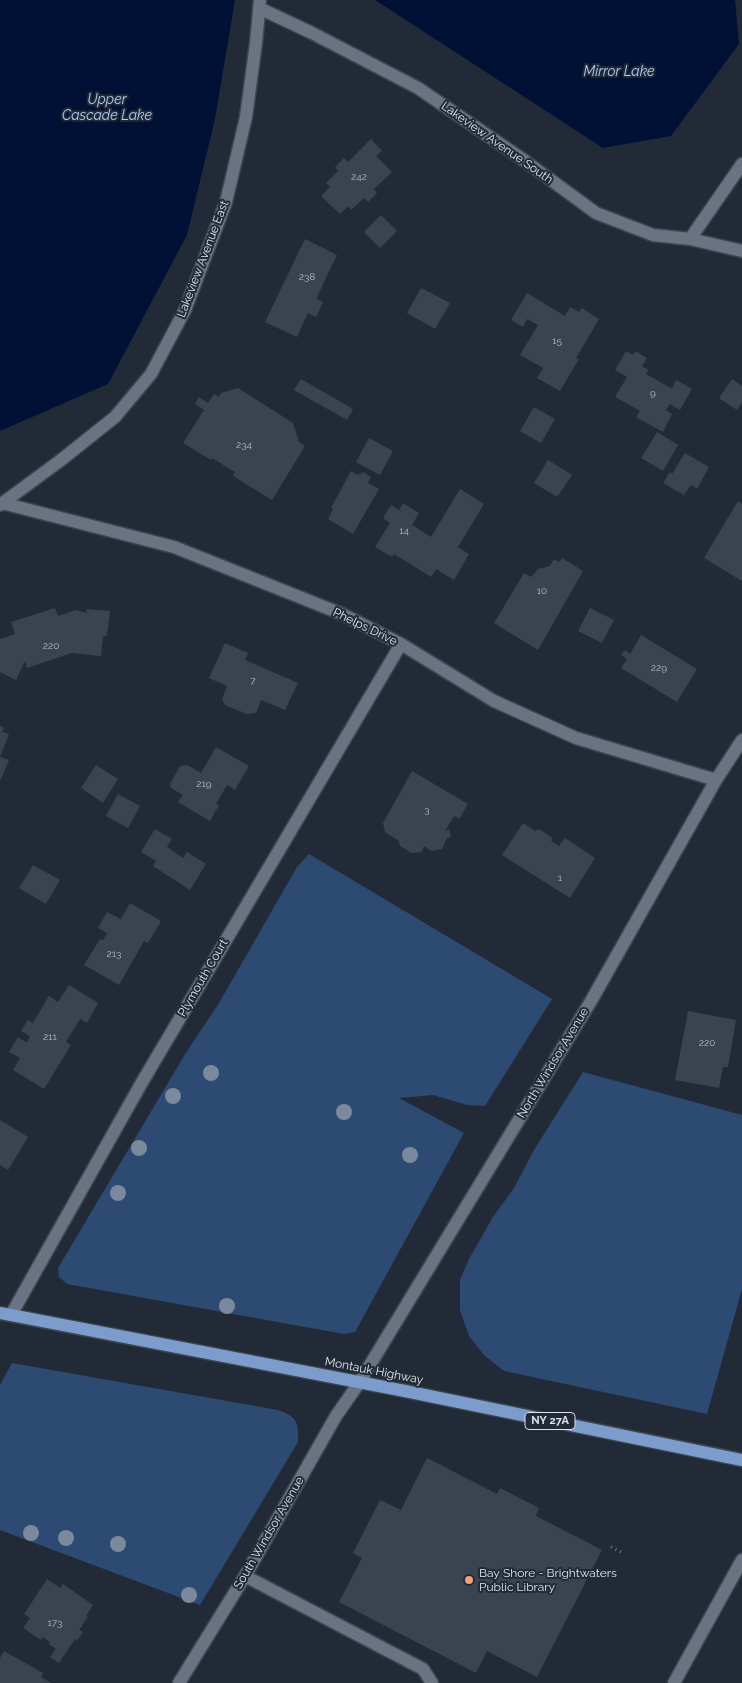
<!DOCTYPE html>
<html>
<head>
<meta charset="utf-8">
<style>
	body { margin:0 }
	canvas { display:block; background:#222a37 }
</style>
</head>
<body>
<canvas width="742" height="1683"></canvas>
<script>
const ctx = document.querySelector('canvas').getContext('2d');
ctx.lineJoin = 'round';
function paint(path, color) { ctx.fillStyle = color; ctx.fill(path, 'evenodd'); }
function trace(path, color, width, dash) { ctx.strokeStyle = color; ctx.lineWidth = width; ctx.lineCap = dash ? 'butt' : 'round'; ctx.setLineDash(dash || []); ctx.stroke(path); }
function drawText(font, color, halo, rows, align = 'center') {
  ctx.font = font + ' Raleway,sans-serif'; ctx.lineWidth = 4; ctx.setLineDash([]); ctx.textBaseline = 'middle'; ctx.strokeStyle = halo; ctx.fillStyle = color; for (const [text, x, y, turn = 0] of rows) {
    ctx.save(); ctx.translate(x, y); ctx.rotate((+turn || 0) * Math.PI / 180); ctx.textAlign = isNaN(turn) ? turn : align; if (halo) ctx.strokeText(text, 0, 0); ctx.fillText(text, 0, 0); ctx.restore();
  }
}
paint(new Path2D(`
	M309,854l243,145 -67,107 -18,-1 -34,-10 -34,3 65,35 -109,199 -11,2 -277,-50 -8,-7 -1,-9 126,-212 35,-53 78,-136z
	M583,1072l159,43v174l-35,125 -203,-43 -20,-16 -15,-19 -9,-26v-30l9,-21 24,-42 21,-29 20,-38z
	M12,1363l266,47c19,7 21,12 20,32l-98,163 -200,-75v-145z`), '#2d4a72');
paint(new Path2D(`
	M0,0h235l-20,119 -28,116 -79,149 -108,47z
	M375,0h360l4,44 -68,92 -68,12z`), '#001135');
paint(new Path2D(`
	M371,139l11,12 -6,5 16,16 -18,17 3,4 -9,9 -4,-4 -13,12 -3,-4 -8,8 -19,-18 9,-9 -4,-4 12,-12 -3,-4 9,-9 4,4z
	M381,215l16,16 -17,17 -16,-16z
	M305,239l32,16 -21,44 7,3 -7,15 -8,-4 -11,24 -32,-15z
	M421,288l29,15 -15,26 -28,-16z
	M527,293l38,23 5,-9 9,5 3,-4 17,11 -23,39 3,1 -19,32 -23,-13 6,-10 -23,-13 18,-30 -11,-6 -4,8 -12,-7z
	M626,351l7,4 2,-4 12,7 -5,8 6,4 -2,4 26,15 4,-9 16,9 -12,21 -10,-6 -4,6 6,4 -9,18 -27,-15 4,-6 -25,-14 12,-20 -12,-7z
	M301,379l52,30 -6,11 -53,-30z
	M732,379l10,7v16l-5,8 -18,-12z
	M238,388l55,35 6,19 6,4 -33,54 -39,-24 2,-4 -23,-14 -1,2 -28,-17 21,-33 -9,-6 4,-7 9,6 6,-9 5,3 2,-4z
	M534,407l21,12 -14,24 -21,-12z
	M657,432l21,13 -15,26 -22,-13z
	M369,438l24,13 -13,24 -24,-13z
	M685,453l24,14 -12,22 -6,-4 -7,10 -21,-12 7,-11 2,2z
	M548,460l24,15 -15,22 -23,-14z
	M351,471l7,4 5,-3 8,5 -3,6 11,6 -26,45 -25,-15 5,-10 -2,-1z
	M460,489l24,15 -26,43 11,7 -15,26 -18,-11 -5,8 -37,-23 -2,3 -17,-10 15,-24 -7,-5 8,-13 8,5 4,-7 16,10 -7,12 19,12z
	M738,501l4,3v77l-38,-23z
	M562,558l21,13 -45,79 -44,-27 30,-50 7,4 7,-8 12,-3 4,-7 5,3z
	M55,608l3,8 18,-6 11,3 -1,-4 24,2 -3,24 -4,2 -2,19 -29,-3 -45,15 -2,-7 -9,19 -16,-8v-33l15,-5 -4,-12z
	M590,608l24,12 -12,23 -24,-12z
	M641,635l56,34 -20,33 -56,-34 6,-9 -6,-4 4,-5 5,4z
	M225,643l23,10 -3,7 53,23 -13,27 -24,-10 -5,13 -9,1 -22,-9 -3,-6 5,-13 -18,-8z
	M0,726l4,2 -2,4 7,2 -9,23 9,3 -9,21z
	M216,747l33,19 -14,24 -8,-5 -11,19 3,1 -9,16 -32,-19 5,-7 -12,-7 -1,-4 10,-18 7,-1 14,8z
	M96,765l22,14 -15,24 -22,-15z
	M412,771l56,33 -9,15 -5,-3 -9,15 4,-2 2,8 -4,1 -5,11 -11,2 -7,-5 -2,6 -10,1 -12,-7 -1,-5 -14,-9 -2,-9z
	M118,794l22,12 -12,22 -22,-12z
	M523,823l12,8 4,-2 14,9 -2,3 8,5 6,-8 30,20 -25,40 -68,-43z
	M155,829l17,10 -5,8 16,11 4,-6 19,12 -16,26 -37,-24 3,-5 -15,-9z
	M33,865l27,15 -14,24 -27,-16z
	M130,903l31,18 -13,22 -4,-2 -25,44 -35,-20 16,-26 3,1 4,-7 -9,-5 9,-16 14,7z
	M69,985l29,18 -11,20 -7,-4 -14,23 5,3 -27,44 -31,-19 7,-12 -11,-6 9,-15 9,6 3,-7 -9,-5 7,-11 5,3 16,-27 9,6z
	M688,1011l48,9 -8,47h-5l-4,21 -44,-8z
	M0,1120l28,17 -20,33 -8,-5z
	M427,1458l70,36 3,-6 39,20 -3,8 66,34 -65,127 -50,-26 -11,22 -137,-71 23,-44 -9,-5 27,-53 21,10z
	M47,1579l13,9 3,-4 30,21 -7,11 2,1 -9,13 4,2 -6,9 -2,-2 -16,24 -9,-6 6,-8 -7,-5 1,-2 -7,-5 -2,3 -18,-12 7,-10 -6,-4z
	M4,1651l39,22 -2,4 10,6h-51v-25z`), '#3a4350');
const minor = new Path2D(`
	M259,8l53,25 106,55 107,73 71,52 57,22 37,4 52,12
	M690,239l52,-75
	M2,503l172,44 168,67 59,30 93,57 82,37 140,42
	M0,505l61,-45 54,-43 36,-43 34,-64 41,-108 20,-85 10,-74 4,-43
	M11,1315l130,-231 260,-440
	M245,1576l178,93 9,14
	M179,1683l66,-107 91,-160 23,-33 232,-382 125,-221 26,-40
	M674,1683l68,-123`);
const primary = new Path2D(`
	M0,1313l405,78 337,69`);
trace(minor, '#3d454f', 15);
trace(primary, '#3d454f', 15);
trace(new Path2D(`
	M611,1547l10,5`), '#777e88', 3, [1, 4]);
trace(minor, '#697382', 12);
trace(primary, '#7c9dcb', 12);
ctx.fillStyle = '#7b899d';
for (const [x, y] of [
	[211,1073],
	[173,1096],
	[344,1112],
	[139,1148],
	[410,1155],
	[118,1193],
	[227,1306],
	[31,1533],
	[66,1538],
	[118,1544],
	[189,1595]
]) { ctx.beginPath(); ctx.arc(x, y, 8, 0, 2 * Math.PI); ctx.fill(); }
for (const [x, y, r, color] of [
	[469,1580,5,"#f1a27b"]
]) { const dot = new Path2D(); dot.arc(x, y, r, 0, 2 * Math.PI); ctx.fillStyle = color; ctx.fill(dot); trace(dot, '#222a37', 2); }
drawText('10px', '#b4bbc4', null, [
	["242",359,177],
	["238",307,277],
	["15",557,341],
	["9",653,393],
	["234",244,445],
	["14",404,531],
	["10",542,591],
	["220",51,646],
	["229",659,668],
	["7",253,681],
	["219",204,784],
	["3",427,810],
	["1",560,878],
	["213",114,954],
	["211",50,1037],
	["220",707,1043],
	["173",55,1623]
]);
for (const [x, y, w] of [
	[550,1421,50]
]) { const box = new Path2D(); box.roundRect(x - w / 2, y - 8.5, w, 17, 4); ctx.fillStyle = '#222a37'; ctx.fill(box); trace(box, '#dde3eb', 1); }
drawText('bold 11px', '#dde3eb', null, [
	["NY 27A",550,1421]
]);
drawText('12px', '#dde3eb', '#222a37', [
	["Lakeview Avenue South",497,143,35],
	["Lakeview Avenue East",203,259,-69],
	["Phelps Drive",365,627,26],
	["Plymouth Court",203,978,-60],
	["North Windsor Avenue",553,1063,-59],
	["Montauk Highway",374,1371,11],
	["South Windsor Avenue",269,1533,-60]
]);
drawText('12px', '#dde3eb', '#222a37', [
	["Bay Shore - Brightwaters",479,1573],
	["Public Library",479,1587]
], 'left');
drawText('italic 14px', '#b1cef7', '#222a37', [
	["Mirror Lake",619,72],
	["Upper",107,100],
	["Cascade Lake",107,116]
]);
</script>
</body>
</html>
